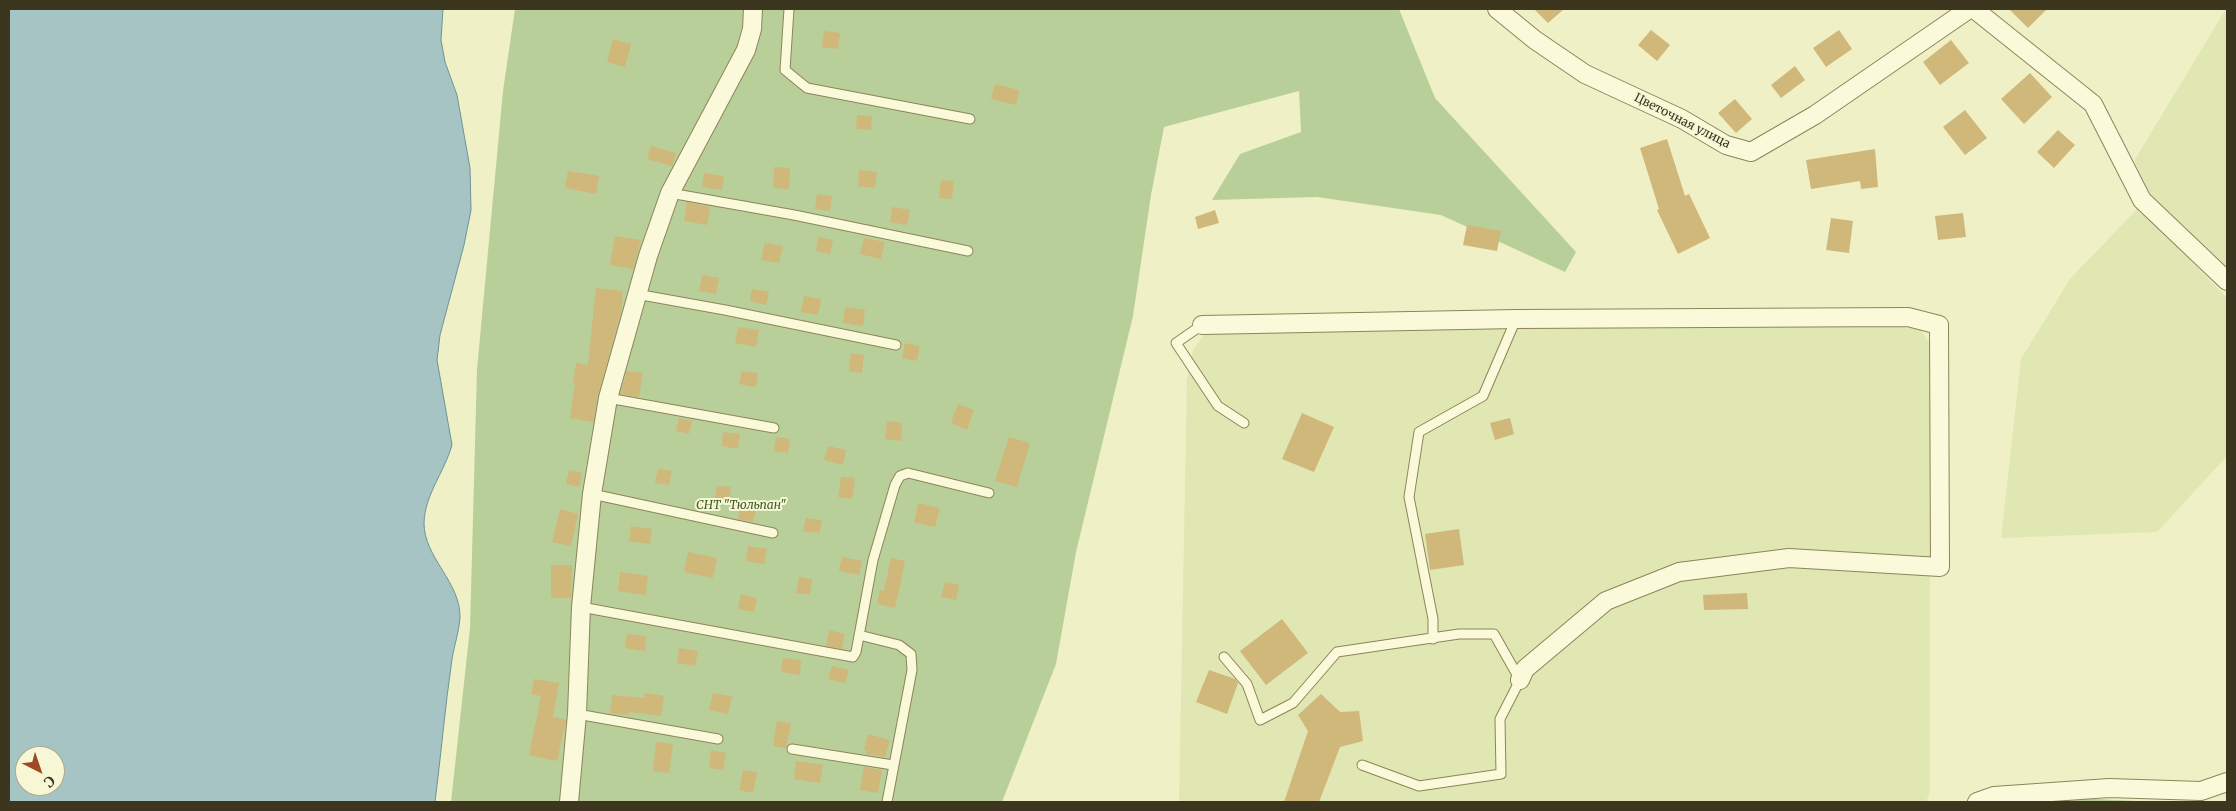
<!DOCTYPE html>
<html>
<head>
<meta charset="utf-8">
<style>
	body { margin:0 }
	#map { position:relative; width:2236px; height:811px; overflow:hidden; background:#f0f0c6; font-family:Merriweather,serif }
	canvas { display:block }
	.frame { position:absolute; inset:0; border:10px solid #3c361f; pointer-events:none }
	.north { position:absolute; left:15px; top:746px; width:50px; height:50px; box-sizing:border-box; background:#f7f7d6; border:1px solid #acaa8d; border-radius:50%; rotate:139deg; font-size:14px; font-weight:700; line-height:20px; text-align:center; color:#3c361f }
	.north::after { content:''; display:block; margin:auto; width:18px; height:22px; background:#9f4927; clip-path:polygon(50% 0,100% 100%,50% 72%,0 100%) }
</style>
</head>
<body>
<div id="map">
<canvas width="2236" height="811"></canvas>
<div class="frame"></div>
<div class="north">С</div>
</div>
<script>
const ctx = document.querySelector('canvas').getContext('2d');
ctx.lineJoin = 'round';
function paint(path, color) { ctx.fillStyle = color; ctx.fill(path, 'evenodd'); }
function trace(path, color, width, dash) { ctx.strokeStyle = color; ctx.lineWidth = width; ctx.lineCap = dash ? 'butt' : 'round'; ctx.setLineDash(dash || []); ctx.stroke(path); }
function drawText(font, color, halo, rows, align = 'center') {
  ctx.font = font + ' Merriweather,serif'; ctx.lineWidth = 4; ctx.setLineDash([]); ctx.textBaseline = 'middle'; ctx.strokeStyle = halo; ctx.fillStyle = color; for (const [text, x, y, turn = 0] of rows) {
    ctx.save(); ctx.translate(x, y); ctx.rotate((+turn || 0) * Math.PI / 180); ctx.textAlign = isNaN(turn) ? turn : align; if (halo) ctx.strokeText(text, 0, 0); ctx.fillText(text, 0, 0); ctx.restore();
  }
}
paint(new Path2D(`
	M2226,9h1v258l-77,-73 -16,-33z
	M2139,207l88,91v158l-70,76 -156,6 20,-179 49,-80z
	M1891,326l29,3 10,15v448l-4,10h-747l8,-425 6,-27 11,-15 14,-6z`), '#e0e7b3');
paint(new Path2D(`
	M515,9h884l36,89 141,154 -11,20 -124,-57 -124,-18 -105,3 28,-46 61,-22 -2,-41 -135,36 -13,68 -18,121 -57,236 -20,112 -54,138h-551l19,-174 7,-259 26,-278z
	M2053,797l106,5h-130z`), '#b9cf99');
const water = new Path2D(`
	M9,9h434l-2,31 4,22 12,33 13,73 1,42 -7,35 -24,90 -3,25 15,85c-8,28 -27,49 -28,78 0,35 37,59 36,95 -1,14 -6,28 -8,41 -7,48 -11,96 -17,143h-426zM25,756h30v30h-30z`);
paint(water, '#a7c4c4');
trace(water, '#6d9293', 1);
paint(new Path2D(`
	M1534,9h30l-16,14z
	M2009,9h38l-19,19z
	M1651,30l19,15 -13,16 -19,-16z
	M1839,30l13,19 -26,18 -13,-19z
	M824,31l16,2 -2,16 -16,-2z
	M613,39l18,5 -6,23 -18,-5z
	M1951,40l18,23 -29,22 -17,-23z
	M1795,66l10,14 -24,18 -10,-13z
	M2030,73l22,24 -28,27 -23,-25z
	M995,84l24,6 -3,15 -25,-6z
	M1735,99l17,20 -16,14 -18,-20z
	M1965,110l22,28 -22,17 -22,-28z
	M857,115l15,1 -1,14 -15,-1z
	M2058,130l17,15 -21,23 -17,-16z
	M1667,139l18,57 4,-2 21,44 -32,16 -21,-44 2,-1 -19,-61z
	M651,146l25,7 -4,13 -25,-7z
	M1875,149l3,38 -17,2 -1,-8 -49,8 -5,-29z
	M774,167l16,1 -1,21 -16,-1z
	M859,170l18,2 -2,16 -17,-2z
	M568,171l31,5 -3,18 -31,-6z
	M704,173l20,3 -2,14 -20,-3z
	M941,180l13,1 -2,18 -13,-1z
	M817,194l15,2 -2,15 -15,-2z
	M687,202l23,5 -3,18 -23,-4z
	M892,207l18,3 -3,15 -17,-3z
	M1215,210l4,13 -21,6 -3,-12z
	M1963,213l3,24 -28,3 -3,-24z
	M1831,218l22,3 -4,32 -23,-3z
	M1467,225l34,6 -4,20 -34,-6z
	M615,236l26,4 -8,29 -23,-4z
	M818,237l15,3 -3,14 -14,-3z
	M864,238l21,4 -4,17 -21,-5z
	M765,243l18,3 -4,17 -18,-3z
	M702,275l17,3 -3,16 -17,-3z
	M596,288l27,3 -2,21 -23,83 -5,27 -23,-4 5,-34h-2l3,-21 12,2z
	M752,289l17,3 -3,13 -16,-4z
	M804,296l17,3 -3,16 -17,-3z
	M845,307l20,3 -2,16 -20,-3z
	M738,327l21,3 -3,17 -21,-4z
	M905,343l15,3 -3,15 -15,-3z
	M851,353l13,2 -2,18 -13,-2z
	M627,371l16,2 -4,24 -19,-3z
	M742,371l16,2 -2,14 -17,-3z
	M958,404l16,6 -7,20 -16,-7z
	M1302,413l32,14 -20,45 -32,-13z
	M679,418l13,3 -3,13 -13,-3z
	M1510,418l4,16 -19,6 -5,-17z
	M887,421l15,2 -1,18 -16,-2z
	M723,432l17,2 -2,15 -16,-3z
	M776,437l14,2 -2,14 -14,-2z
	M1009,437l21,6 -13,44 -22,-6z
	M828,446l18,4 -3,15 -19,-5z
	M658,469l14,2 -3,14 -14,-2z
	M569,470l13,3 -3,14 -13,-3z
	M841,477l14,1 -3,21 -14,-2z
	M717,486l14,1 -2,14 -14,-1z
	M918,503l22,5 -5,19 -21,-5z
	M740,507l16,4 -3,11 -15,-3z
	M560,509l18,5 -7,32 -19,-4z
	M806,518l16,2 -3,13 -16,-2z
	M631,526l21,3 -2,15 -21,-3z
	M1459,529l5,36 -34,5 -5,-36z
	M748,546l19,3 -3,15 -18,-3z
	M688,552l29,6 -4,20 -29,-6z
	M842,557l20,4 -3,14 -20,-4z
	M891,558l14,3 -10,47 -18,-4 3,-14 4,1z
	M551,565h21l-1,33h-20z
	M620,572l28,4 -3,19 -27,-4z
	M799,577l13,2 -2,16 -14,-2z
	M945,582l14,3 -3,15 -15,-3z
	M1747,593l1,16 -44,1 -1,-15z
	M741,594l16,4 -3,14 -16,-3z
	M1282,619l26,34 -42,32 -26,-34z
	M829,630l16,4 -3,15 -16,-3z
	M627,634l19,2 -1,15 -20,-3z
	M679,648l19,3 -3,15 -18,-3z
	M783,658l18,2 -1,15 -19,-3z
	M832,666l17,4 -4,13 -17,-4z
	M1209,670l26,9 3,4 -11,31 -31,-12z
	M534,679l25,4 -6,34 13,3 -9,41 -28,-6 12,-59 -10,-2z
	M645,693l19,3 -3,20 -32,-4v3l-19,-2 2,-18 32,3z
	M713,693l19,3 -4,18 -19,-4z
	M1321,694l19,18 19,-1 4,30 -23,6 -21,55h-35l24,-71 -10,-16z
	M777,721l14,2 -5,25 -13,-2z
	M868,734l22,6 -5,17 -19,-3 1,-3 -3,-1z
	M656,742l17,2 -4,29 -16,-2z
	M711,750l15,3 -3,17 -14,-2z
	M796,761l27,4 -3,18 -26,-4z
	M864,767l18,3 -4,23 -18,-3z
	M743,770l14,2 -4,21 -14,-3z`), '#d0b77a');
const service = new Path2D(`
	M789,9l-4,61 22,18 163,31
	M670,193l124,22 174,36
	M636,294l89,16 171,35
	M1202,325l-26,18 42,63 26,17
	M608,398l166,30
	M592,494l181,39
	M581,607l272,50 3,-5 17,-92 22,-75 5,-9 8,-3 81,20
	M859,635l40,10 12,9 1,16 -25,132
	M1433,639v-20l-24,-122 10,-65 64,-36 33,-77
	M1224,657l23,27 13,36 33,-17 44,-51 122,-18h35l26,46 -20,39 1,55 -82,12 -57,-21
	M577,714l141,25
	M792,749l101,16`);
const minor = new Path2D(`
	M1497,9l38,31 50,34 97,45 44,26 25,7 64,-37 154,-106
	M1974,9l119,95 49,96 85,81
	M1202,325l314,-6 392,-2 31,8 1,242 -151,-9 -110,14 -73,29 -81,68 -5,11
	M569,802l8,-88 4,-107 11,-113 16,-96 40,-142 22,-63 76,-143 6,-21 1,-20
	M1977,802l17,-6 115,-8 92,3 26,-9`);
trace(service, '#8d845a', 11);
trace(minor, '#8d845a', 20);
trace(service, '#fafada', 9);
trace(minor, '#fafada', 18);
drawText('12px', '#3c361f', '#f7f7d6', [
	["Цветочная улица",1682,121,27]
]);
drawText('italic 12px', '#3d5a24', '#f7f7d6', [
	["СНТ \"Тюльпан\"",741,506]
]);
</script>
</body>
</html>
